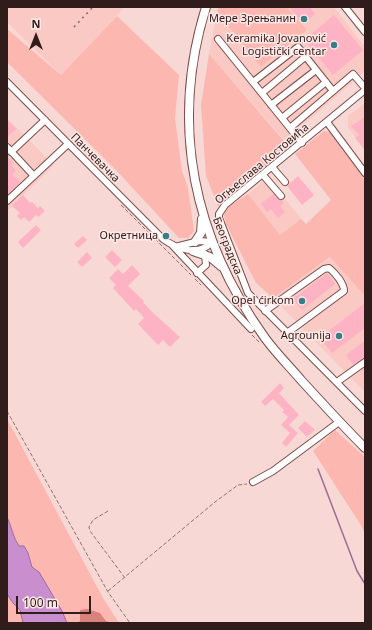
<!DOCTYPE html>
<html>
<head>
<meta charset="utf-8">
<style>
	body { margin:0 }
	#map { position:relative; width:372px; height:630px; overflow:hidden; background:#f8d8d4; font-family:"Noto Sans",sans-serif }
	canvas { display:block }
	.frame { position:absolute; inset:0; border:8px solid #301d1b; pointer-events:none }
	.north { position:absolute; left:16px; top:16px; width:40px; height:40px; -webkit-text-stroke:3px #fee8e6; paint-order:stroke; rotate:0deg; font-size:11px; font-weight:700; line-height:16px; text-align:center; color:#301d1b }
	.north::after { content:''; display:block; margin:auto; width:14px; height:18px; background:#301d1b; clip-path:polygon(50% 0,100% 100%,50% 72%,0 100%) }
	.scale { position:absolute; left:16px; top:596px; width:75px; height:18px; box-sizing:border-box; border:2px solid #301d1b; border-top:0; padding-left:5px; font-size:12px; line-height:14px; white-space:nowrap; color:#301d1b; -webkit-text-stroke:3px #fee8e6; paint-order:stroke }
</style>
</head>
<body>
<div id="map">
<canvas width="372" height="630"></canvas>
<div class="frame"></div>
<div class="north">N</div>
<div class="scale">100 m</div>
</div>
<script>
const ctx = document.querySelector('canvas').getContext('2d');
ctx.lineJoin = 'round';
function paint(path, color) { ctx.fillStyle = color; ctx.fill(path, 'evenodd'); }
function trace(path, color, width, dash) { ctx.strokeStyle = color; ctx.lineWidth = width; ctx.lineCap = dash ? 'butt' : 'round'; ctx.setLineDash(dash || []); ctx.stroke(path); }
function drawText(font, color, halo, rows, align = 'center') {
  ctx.font = font + ' "Noto Sans",sans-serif'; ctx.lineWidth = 3; ctx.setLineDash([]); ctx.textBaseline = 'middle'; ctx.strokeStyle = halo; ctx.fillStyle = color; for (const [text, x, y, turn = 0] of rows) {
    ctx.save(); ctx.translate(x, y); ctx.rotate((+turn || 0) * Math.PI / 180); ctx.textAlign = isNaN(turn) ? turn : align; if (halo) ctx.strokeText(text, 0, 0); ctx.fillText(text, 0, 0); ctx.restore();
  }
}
paint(new Path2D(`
	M7,7h118l-64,68 -54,-53z
	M287,7h47l31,40v24l-80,70 -76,-87 8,-42 44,55 46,-37z
	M365,103v46l-17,-21v-12z
	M7,118l47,47 -47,46z
	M268,177l33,42 -21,16 -32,-41z
	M331,257l34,39v96l-92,-94z`), '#fac9c4');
paint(new Path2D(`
	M219,7h68l20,23 -46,37 -44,-55z
	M117,16l62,59 -4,43 7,53 6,17 6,43 -6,7h-9l-63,-68 -109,-108v-33l54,46z
	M209,54l80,93 -71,59 -12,-30 -5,-71z
	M324,131l6,1 35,48v116l-35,-39 -57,41 -17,-15 -30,-59 -2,-9 4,-8 20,-13 32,41 21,-16 5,5 25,-24 -36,-46z
	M7,419l96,179 16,25 -13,-2 -6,-8 -22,10h-11l-5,-12 -23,-39 -7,-5 -4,-15 -4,-6h-5c-6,-9 -7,-19 -12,-29z
	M335,430l30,27v78l-3,-8 -49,-76z
	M7,594l6,9 7,7 3,13h-16z`), '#fcb7b0');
paint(new Path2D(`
	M87,609l13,4 6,8 8,2h-36l2,-2v-11z`), '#d9817b');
const water = new Path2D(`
	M7,517c5,10 6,21 12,29h5l4,7 4,14 7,5 23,39 5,12h-44l-3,-13 -7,-7 -6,-9z`);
paint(water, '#c98ecd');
trace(water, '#9b6c98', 1);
trace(new Path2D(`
	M318,469l39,102 8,13`), '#9b6c98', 1.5);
paint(new Path2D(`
	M289,7h21l5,7 -12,10z
	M334,15l29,35 -30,25 -29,-35z
	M365,117v33l-10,-12 4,-3 -8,-9z
	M7,120l9,9 -9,8z
	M7,156l6,7 -2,2 5,6 -4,3 8,8 -13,13z
	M298,176l16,19 -12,10 -15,-19z
	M273,194l11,9 -4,3 5,6 -7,6 -7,-9 -4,3 -6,-8z
	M23,195l7,8 2,-1 6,6 2,-2 5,5 -7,6 -2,-2 -7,7 -5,-5 -3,3 -4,-4 3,-3 -8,-7z
	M36,225l5,5 -18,18 -5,-6z
	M83,236l4,4 -9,8 -4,-4z
	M112,250l10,10 -7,7 -10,-10z
	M87,252l5,6 -10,9 -5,-5z
	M132,265l8,9 -12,12 16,15 -1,1 8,9 29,26 -10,10 -7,-7 -5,5 -20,-21 6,-6 -8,-9 -2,2 -21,-23 3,-3 -7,-7 9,-9 5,5z
	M327,273l8,11 -33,26 -9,-11z
	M365,303v25l-33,25 -8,-10 6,-5 -4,-5z
	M365,341v16l-12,8 -7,-10z
	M280,383l4,5 -5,5 20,22 -10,10 9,8 -12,14 -4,-4 8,-10 -9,-8 7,-8 -6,-5 2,-2 -11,-11 -8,7 -4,-4z
	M305,421l10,9 -8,7 -9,-9z`), '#fdb3c3');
const minor = new Path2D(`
	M345,7l20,25
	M218,39l84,104
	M7,82l156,157c14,10 36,18 49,3
	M253,82l45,-35 35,44
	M365,90l-140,115 -6,9v4l29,75 117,118
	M262,93l43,-36
	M271,105l45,-35
	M282,118l44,-36
	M327,122l38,51
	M290,128l63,-54 12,14
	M7,147l27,29
	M11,152l34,-32
	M272,167l13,15
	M263,175l18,21
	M7,201l61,-57
	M173,246l78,83
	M179,246l20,-5 13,1
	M197,273l9,-8 -1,-11
	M265,311l59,-42 5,-1c6,5 15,15 15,23l-57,42
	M337,382l28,-20
	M253,482l20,-11 66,-49`);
const major = new Path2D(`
	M206,7c-37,119 -12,232 59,331 11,15 24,28 36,42 21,23 42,46 64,68
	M195,242l6,-9 1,-14
	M193,251l17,6 12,10`);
trace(minor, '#7a4e4a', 8);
trace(major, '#7a4e4a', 10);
trace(new Path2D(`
	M121,205l70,70
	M195,279l6,6
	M252,335l8,8
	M7,411l101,181 22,31
	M108,511l-15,9 -4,7 1,4 35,47
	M108,591l107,-89 23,-17 9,-1`), '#8b7370', 1, [4, 2]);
trace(minor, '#fff', 6);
trace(major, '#fff', 8);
trace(new Path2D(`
	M74,27l19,-20`), '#816966', 1.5, [2, 4]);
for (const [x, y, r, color] of [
	[304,19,4,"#377f87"],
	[334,45,4,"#377f87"],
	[166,236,4,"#377f87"],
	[302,301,4,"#377f87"],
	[339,336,4,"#377f87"]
]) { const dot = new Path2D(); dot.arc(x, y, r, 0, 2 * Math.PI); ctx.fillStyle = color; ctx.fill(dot); trace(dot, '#fee8e6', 1.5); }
drawText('11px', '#301d1b', '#fee8e6', [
	["Мере Зрењанин",296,19],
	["Keramika Jovanović",326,39],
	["Logistički centar",326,52],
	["Окретница",158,236],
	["Opel ćirkom",294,301],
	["Agrounija",331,336]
], 'right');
drawText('11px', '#301d1b', '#fee8e6', [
	["Панчевачка",95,158,45],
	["Огњеслава Костовића",262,164,-40],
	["Београдска",227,246,68]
]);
</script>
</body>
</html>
